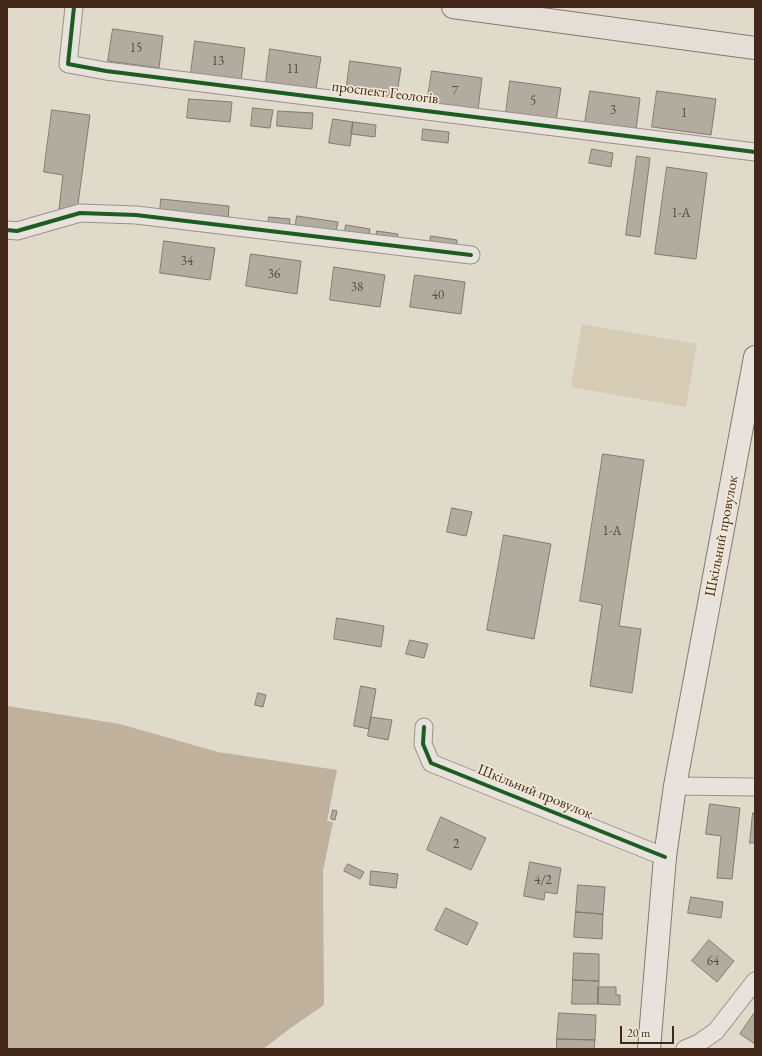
<!DOCTYPE html>
<html>
<head>
<meta charset="utf-8">
<style>
	body { margin:0 }
	#map { position:relative; width:762px; height:1056px; overflow:hidden; background:#e0daca; font-family:"EB Garamond",serif }
	canvas { display:block }
	.frame { position:absolute; inset:0; border:8px solid #43281a; pointer-events:none }
	.scale { position:absolute; left:620px; top:1026px; width:54px; height:18px; box-sizing:border-box; border:2px solid #43281a; border-top:0; padding-left:5px; font-size:12px; line-height:14px; white-space:nowrap; color:#43281a; -webkit-text-stroke:3px #f1e9d6; paint-order:stroke }
</style>
</head>
<body>
<div id="map">
<canvas width="762" height="1056"></canvas>
<div class="frame"></div>
<div class="scale">20 m</div>
</div>
<script>
const ctx = document.querySelector('canvas').getContext('2d');
ctx.lineJoin = 'round';
function paint(path, color) { ctx.fillStyle = color; ctx.fill(path, 'evenodd'); }
function trace(path, color, width, dash) { ctx.strokeStyle = color; ctx.lineWidth = width; ctx.lineCap = dash ? 'butt' : 'round'; ctx.setLineDash(dash || []); ctx.stroke(path); }
function drawText(font, color, halo, rows, align = 'center') {
  ctx.font = font + ' "EB Garamond",serif'; ctx.lineWidth = 3.5; ctx.setLineDash([]); ctx.textBaseline = 'middle'; ctx.strokeStyle = halo; ctx.fillStyle = color; for (const [text, x, y, turn = 0] of rows) {
    ctx.save(); ctx.translate(x, y); ctx.rotate((+turn || 0) * Math.PI / 180); ctx.textAlign = isNaN(turn) ? turn : align; if (halo) ctx.strokeText(text, 0, 0); ctx.fillText(text, 0, 0); ctx.restore();
  }
}
paint(new Path2D(`
	M582,324l115,20 -11,63 -115,-20z`), '#d6cbb5');
paint(new Path2D(`
	M7,706l113,18 98,28 119,18 -10,51 6,1 -10,49 1,134 -32,22 -29,22h-256z`), '#bfb19c');
const building = new Path2D(`
	M113,29l50,7 -4,32 -51,-7z
	M195,41l50,7 -4,33 -50,-8z
	M270,49l51,8 -5,32 -50,-7z
	M350,61l51,7 -5,32 -50,-7z
	M432,71l50,7 -4,32 -51,-7z
	M510,81l51,7 -5,33 -50,-8z
	M590,91l50,7 -4,32 -51,-7z
	M657,91l59,8 -5,36 -59,-8z
	M189,99l43,3 -2,20 -43,-4z
	M253,108l20,2 -3,18 -19,-2z
	M52,110l38,5 -13,96 -18,-2 4,-34 -19,-3z
	M278,111l35,2 -1,16 -35,-3z
	M333,119l20,3 -3,24 -21,-3z
	M353,122l23,3 -1,12 -24,-3z
	M423,129l26,3 -1,11 -26,-3z
	M592,149l21,4 -2,14 -22,-4z
	M637,156l13,2 -10,79 -14,-2z
	M667,167l40,6 -11,86 -41,-5z
	M161,199l68,7 -1,16 -68,-7z
	M297,216l41,6 -3,15 -40,-6z
	M269,217l21,2 -1,10 -21,-2z
	M346,225l24,4 -2,11 -24,-3z
	M377,231l21,3 -1,8 -21,-3z
	M431,236l26,4 -1,10 -27,-4z
	M164,241l51,7 -5,32 -50,-7z
	M251,254l50,7 -4,33 -51,-8z
	M334,267l51,8 -5,32 -50,-7z
	M415,275l50,7 -4,32 -51,-7z
	M603,454l41,6 -25,166 22,3 -9,64 -42,-7 12,-81 -22,-4z
	M452,508l20,4 -6,24 -19,-4z
	M504,535l47,9 -17,95 -47,-9z
	M337,618l47,8 -3,21 -47,-8z
	M410,640l18,4 -4,14 -18,-4z
	M361,686l15,3 -7,40 -15,-3z
	M258,693l8,2 -3,12 -8,-2z
	M371,717l21,3 -4,20 -20,-4z
	M710,804l30,4 -8,71 -15,-1 4,-42 -15,-2z
	M333,810l4,1 -2,9 -4,-1z
	M753,813h2v30h-5z
	M441,817l45,21 -15,32 -44,-20z
	M530,862l31,6 -4,26 -12,-2 -1,8 -20,-4z
	M348,864l16,8 -4,7 -16,-8z
	M371,871l27,3 -2,14 -26,-3z
	M578,885l27,2 -2,27 -27,-2z
	M691,897l32,5 -2,16 -33,-5z
	M446,908l32,15 -11,22 -32,-15z
	M576,912l27,2 -1,25 -28,-2z
	M709,940l25,21 -17,21 -25,-21z
	M574,953l25,1v27l-26,-1z
	M573,980l26,1 -1,23h-26z
	M598,987h18v8h4v10l-22,-1z
	M755,1012v32l-15,-10z
	M559,1013l37,2 -1,25 -38,-1z
	M557,1039l38,1 -1,9h-37z`);
paint(building, '#b2aba0');
trace(building, '#827a70', 1);
const minor = new Path2D(`
	M74,7l-6,57 38,7 649,81
	M7,230l10,1 63,-18 56,2 335,40
	M424,727l-1,17 8,19 234,94
	M675,786l80,1
	M685,1049l14,-6 17,-12 39,-50`);
const secondary = new Path2D(`
	M649,1049l16,-192 10,-71 80,-429`);
const trunk = new Path2D(`
	M453,7l302,41`);
trace(minor, '#9a9287', 19);
trace(secondary, '#827a70', 24);
trace(trunk, '#827a70', 24);
trace(minor, '#e7e3dc', 17);
trace(secondary, '#e7e3dc', 22);
trace(trunk, '#e3dfd6', 22);
trace(new Path2D(`
	M74,7l-6,57 38,7 649,81
	M7,230l10,1 63,-18 56,2 335,40
	M424,727l-1,17 8,19 234,94`), '#1b5e20', 4);
drawText('13px', '#5f493c', null, [
	["15",136,48],
	["13",218,61],
	["11",293,69],
	["7",455,91],
	["5",533,101],
	["3",613,110],
	["1",684,113],
	["1-А",681,213],
	["34",187,261],
	["36",274,274],
	["38",357,287],
	["40",438,295],
	["1-А",612,531],
	["2",456,844],
	["4/2",543,880],
	["64",713,961]
]);
drawText('15px', '#43281a', '#f1e9d6', [
	["проспект Геологів",385,93,7],
	["Шкільний провулок",722,536,-79],
	["Шкільний провулок",535,792,22]
]);
</script>
</body>
</html>
